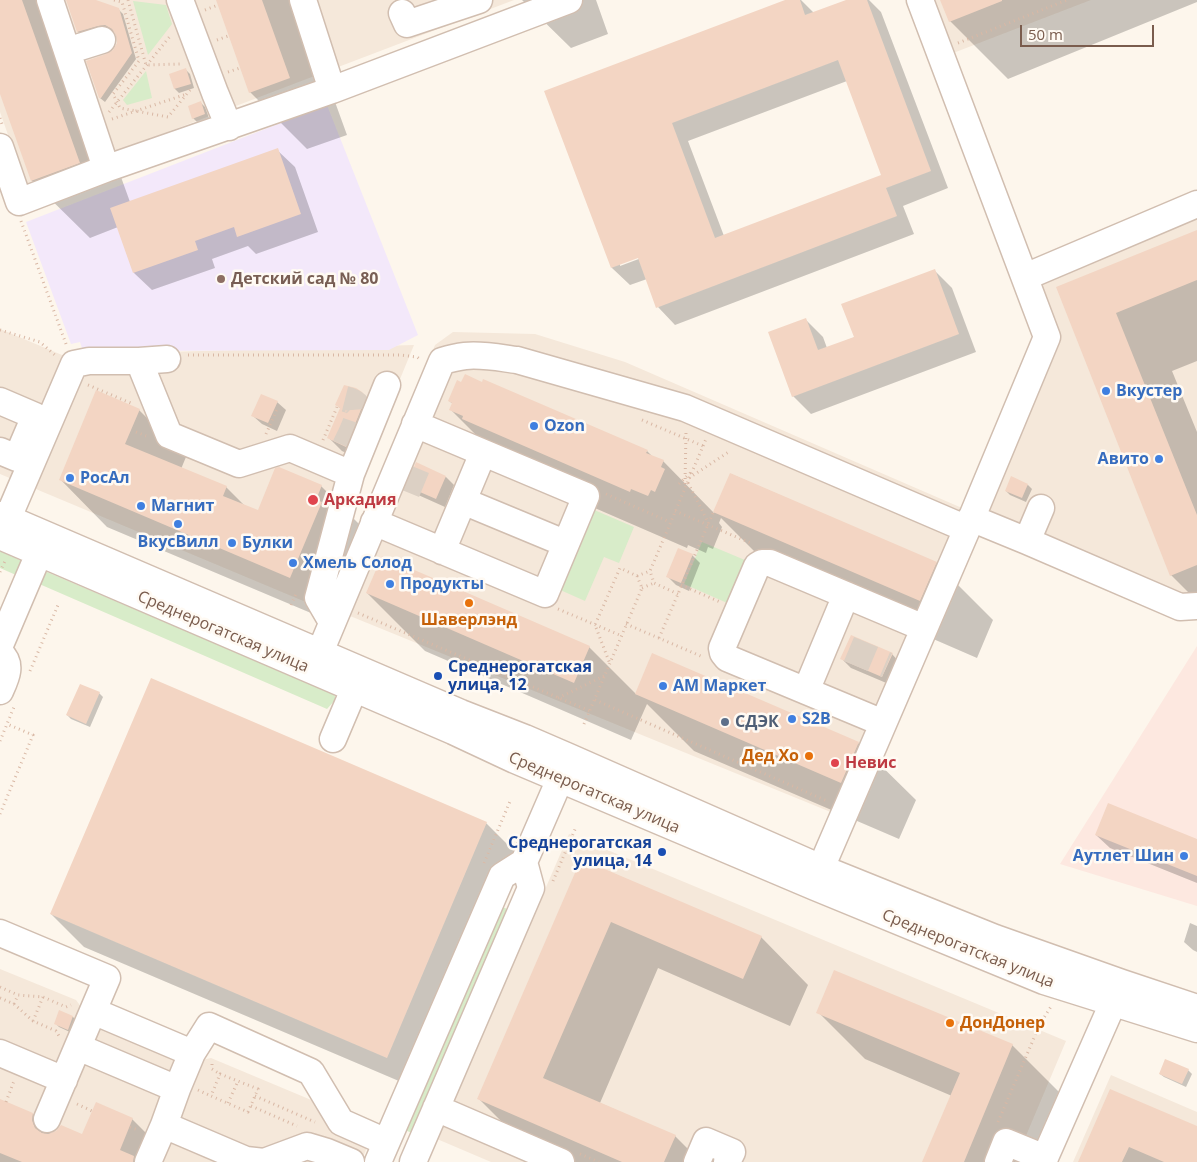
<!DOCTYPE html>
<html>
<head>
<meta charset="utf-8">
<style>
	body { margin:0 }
	#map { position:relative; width:1197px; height:1162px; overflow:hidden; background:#fdf6ec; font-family:"Open Sans",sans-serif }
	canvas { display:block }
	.scale { position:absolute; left:1020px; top:25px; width:134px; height:22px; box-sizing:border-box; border:2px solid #7a5c4d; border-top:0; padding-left:6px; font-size:15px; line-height:18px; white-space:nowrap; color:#7a5c4d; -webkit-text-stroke:4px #fffaf3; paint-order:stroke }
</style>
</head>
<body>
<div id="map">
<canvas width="1197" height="1162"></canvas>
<div class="scale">50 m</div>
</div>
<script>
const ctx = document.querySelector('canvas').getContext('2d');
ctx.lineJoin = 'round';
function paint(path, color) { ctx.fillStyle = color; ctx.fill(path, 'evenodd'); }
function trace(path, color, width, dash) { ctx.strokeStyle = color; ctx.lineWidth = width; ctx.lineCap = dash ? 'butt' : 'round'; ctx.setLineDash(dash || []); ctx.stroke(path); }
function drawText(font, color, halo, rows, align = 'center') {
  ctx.font = font + ' "Open Sans",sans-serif'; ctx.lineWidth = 5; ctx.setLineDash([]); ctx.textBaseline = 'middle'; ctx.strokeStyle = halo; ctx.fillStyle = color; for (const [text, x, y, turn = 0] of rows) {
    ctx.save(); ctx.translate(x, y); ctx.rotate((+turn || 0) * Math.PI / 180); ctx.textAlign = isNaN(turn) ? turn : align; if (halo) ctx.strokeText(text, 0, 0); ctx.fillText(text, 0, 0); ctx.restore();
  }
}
paint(new Path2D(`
	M0,0h514l-488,186 -26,-74z
	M926,0h165l-143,55z
	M1197,190v409l-16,1 -193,-86 73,-174 -30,-80z
	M0,329l62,26 352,-10 -106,258 -308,-129z
	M453,332l82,2 90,28 337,146 -124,307 -510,-208 107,-262z
	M569,834l497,207 -51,121h-524l-54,-23z
	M0,969l76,31 14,19 98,44 23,-5 105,44 54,38 -9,22h-361z
	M1111,1075l86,37v50h-124z`), '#f5e8da');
paint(new Path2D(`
	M1197,646v260l-137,-42z`), '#fde8e0');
paint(new Path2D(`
	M327,105l91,230 -29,15 -306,1 -3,-9 -9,2 -45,-122z`), '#f3e8fa');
paint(new Path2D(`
	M133,1l33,4 6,19 -24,31z
	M146,71l6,27 -25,7 -4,-5z
	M592,509l42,18 -15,36 -15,-6 -19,44 -27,-12z
	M702,542l50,21 -18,43 -50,-22z
	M0,551l22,10v12l-6,2 -16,-7z
	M47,572l287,122 2,5 -9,10 -290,-126 1,-5z
	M501,906l8,4 -95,224 -9,-4z`), '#d8ecc9');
paint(new Path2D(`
	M0,0h38l30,30 62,172 147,-52 18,17 23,65 -62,22 -8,-8 -36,13 3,9 -63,22 -18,-17 -16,-46 -28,11 -58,-57 -32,-91z
	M67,0h25l26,9 5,5 13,45 -31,43 -5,-4 14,-47 4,-8 -3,-11 -5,-2h-7l-21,6 -4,-4z
	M217,0h81l49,135 -40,14 -57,-57z
	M522,0h74l12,34 -37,14z
	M788,0h13l13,13 35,-13h20l12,12 67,176 -45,18 11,28 -239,91 -17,-18 -11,-28 -17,6 -18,-17 -66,-176zM847,81l36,95 -159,60 -36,-95zM643,255l1,2 -24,9v-2z
	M942,0h255v2l-189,77 -58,-58z
	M186,70l4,4 4,14 -15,5 -4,-4 -4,-14z
	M201,103l4,4 4,11 -12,4 -4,-4z
	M1197,231v130l-25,10 25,61v169l-26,-26 -113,-287z
	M934,270l18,18 24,64 -165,62 -18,-18 12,-77 18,18 4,11 28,-11z
	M355,389l23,22 -19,48 -17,-8 -13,-13 12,-29 -4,-4z
	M449,401l198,50 7,7 9,3 51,52 17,-39 205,89 57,57 -16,38 -205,-89 -51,-51 -2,5 3,4 -9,22 -5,-2 -2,6 -18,-8 -1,3 -166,-72 -13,-9 -57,-57 2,-6z
	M277,402l9,8 -9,21 -15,-7 -9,-8z
	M139,410l47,47 -5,12 45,18 20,20 12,5 63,-26 47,47 -31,91 -230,-97 -47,-48z
	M446,477l8,8 -9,22 -29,-13 -9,-8z
	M1028,485l4,4 -6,13 -16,-7 -4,-4z
	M692,555l8,8 -11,28 -13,-6 -8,-8z
	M367,593l222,54 47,47 222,49 58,57 -17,39 -205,-88 -47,-47 -16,36 -206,-89z
	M892,654l8,9 -9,22 -40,-17 -9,-9z
	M99,693l4,4 -13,30 -19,-8 -4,-4z
	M486,823l33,33 -99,234 -336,-143 -33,-33z
	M1096,835l101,5v43l-87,-35z
	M582,860l179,77 47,48 -18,41 -132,-58 -58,135 75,33 26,26h-139l-36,-16 -47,-47z
	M1190,923l7,3v26l-4,-2 -9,-8z
	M60,1012l13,5 4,4 -5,12 -13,-6 -4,-4z
	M818,1012l194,33 47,47 -29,70h-106l28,-66 -87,-37z
	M1188,1070l4,4 -6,13 -22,-10 -4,-3z
	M1110,1091l87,37v34h-117z
	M0,1100l33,14 19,20 31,2 49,-17 26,26 -7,17h-151z`), '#0003');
paint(new Path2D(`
	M0,0h22l58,163 -49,18 -31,-87z
	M66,0h30l23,8 13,45 -31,45h-2l-13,-37 20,-7 7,-4 4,-7 -1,-8 -4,-6 -7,-4 -7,1 -21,6z
	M216,0h46l28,78 -41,15z
	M785,0h15l5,15 41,-15h21l64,171 -45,17 11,28 -241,92 -18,-50 -27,10 -67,-177zM838,60l43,115 -166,63 -43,-115z
	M940,0h62v1l-53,21z
	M186,68l5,16 -17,5 -5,-15z
	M201,101l4,13 -13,5 -4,-13z
	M278,148l23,66 -64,23 -3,-10 -39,14 3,9 -65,23 -23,-65z
	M1197,230v50l-81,33 81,202v50l-27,11 -114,-289z
	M935,269l24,65 -167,63 -24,-65 38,-14 12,32 36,-13 -13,-33z
	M465,374l17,8 1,-3 165,71 -2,3 18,7 -3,7 4,2 -10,23 -4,-2 -3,6 -17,-7 -1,3 -168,-73 1,-3 -14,-6 3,-7 -4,-2 9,-21 4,2z
	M344,385l12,3 6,4 4,5 -20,50 -19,-9 13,-30 -5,-3z
	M96,390l44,19 -15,35 102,42 -4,10 35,14 17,-42 4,-1 43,18 -6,15 6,2 -32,76 -231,-98z
	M261,394l17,7 -10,22 -17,-7z
	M416,462l30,14 -10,23 -30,-13z
	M730,473l207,89 -17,39 -207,-89z
	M1011,476l17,8 -6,14 -17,-7z
	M678,548l15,6 -12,29 -15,-6z
	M382,556l208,90 -16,37 -208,-90z
	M851,635l42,18 -11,24 -42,-18z
	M652,653l207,89 -18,41 -206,-89z
	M151,678l336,144 -100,236 -337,-144z
	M80,684l20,8 -14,32 -20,-9z
	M1108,803l89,36v37l-102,-41z
	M581,859l181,77 -19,43 -132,-57 -68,156 133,57 -12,27h-42l-145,-63z
	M834,970l179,74 -49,118h-42l38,-89 -144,-60z
	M59,1010l14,6 -5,14 -14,-6z
	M1165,1059l24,10 -7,15 -23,-10z
	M1110,1089l87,37v36h-33l-35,-15 -7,15h-44z
	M0,1099l33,14 -1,7 3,8 7,5 6,1 8,-3 5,-6 21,9 14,-32 37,16 -13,32 14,6 -1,6h-111l-22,-9z`), '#f3d5c3');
trace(new Path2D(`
	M345,446c4,-9 18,-33 11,-42 -3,-3 -7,-4 -11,-5
	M402,476l22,9
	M849,649l38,16`), '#dcd0c4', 26, [26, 13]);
const minor = new Path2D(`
	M50,0l52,156 3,13
	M180,0l35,93 14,34
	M303,0l29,90
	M402,13l5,11 72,-24
	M67,51l35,-11
	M0,147l19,55 86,-33 227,-79 237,-90
	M1025,277l172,-73
	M139,361l30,74 70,29 51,-16 61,26
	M0,401l35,15 -18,42 -17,-7
	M463,501l94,39
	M0,515l461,198 64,25 44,19 252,111 174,70 127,45 75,25
	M971,518l56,23 153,66 17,-1
	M374,522l171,72 41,-98 -171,-72
	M1,534l73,-170 15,-3h50l28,-2
	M0,536l453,195 62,29 300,127 229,94 153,48
	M1027,541l14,-33
	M442,551l41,-98
	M332,622l-14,-24 33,-124 36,-89
	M0,645l46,-108
	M0,653c13,11 6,25 0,38
	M313,669l129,-308c7,-2 15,-4 23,-5 17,-2 36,2 52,4l168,48 282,121
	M806,691l40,-96
	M883,723l-156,-65 -4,-5 -1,-5 35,-82 5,-3h8l154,65
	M333,739l28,-66
	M816,883l5,-15 146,-339 80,-192 -127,-337
	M0,933l107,45 -60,141
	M93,1011l99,42
	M78,1047l99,42
	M0,1053l64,27
	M436,1108l125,54
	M148,1162l16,-37
	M351,1162l-24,-10 -20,-6 -43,16 -18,-2 -82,-35 13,-36 15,-36 17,-27 102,46 30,50 45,20
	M378,1162l124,-286 22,-14 36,-83
	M413,1162l118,-274 -7,-26
	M697,1162l9,-21 26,11 -5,10
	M998,1162l8,-20 39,16
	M1043,1162l70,-159`);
trace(minor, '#d1beb0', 29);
trace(new Path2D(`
	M114,0l8,2 17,59 -26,33 7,14 48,9 22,-27
	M128,0l18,65 35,-1
	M205,10l13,-5
	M217,40l11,-4
	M958,43l109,-43
	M228,72l12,-4
	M109,112l62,-77
	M0,118l3,9
	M112,119l75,-25
	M21,221l45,123
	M0,330l40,12 16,14
	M188,355h212l17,2 4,3
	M88,385l45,19
	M642,420l61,26
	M136,432l10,4
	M266,434l11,-25
	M323,440l14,-33
	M689,478l41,-27
	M688,483l20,39
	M679,484l12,-12
	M685,484l1,-53
	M606,494l64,28
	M675,511l78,33
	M0,572l5,-11
	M637,576l13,-5
	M681,585l39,17
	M642,588l12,-5
	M678,594l-24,-11 -4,-12 56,-132
	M291,605l5,-11
	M558,609l64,27
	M358,613l232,98
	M626,624l77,33
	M659,638l54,-125
	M30,671l28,-66
	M558,698l46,-22
	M595,700l232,101
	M584,724l58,-136 -5,-12 -17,-8 -25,57 15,39
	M0,741l14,-34
	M0,814l33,-79 -26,-11
	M484,863l27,-64
	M553,881l23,-54
	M0,987l18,8 25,2 23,10 5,-2
	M0,998l14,6 19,17 23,10 3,5
	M14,1004l4,-9
	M33,1021l10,-24
	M212,1064v5l8,5
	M220,1074l38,15 -10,23 -37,-16z
	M198,1090l13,6
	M255,1096l60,26
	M6,1102l8,-21
	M228,1103l10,-22
	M77,1104l15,7
	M251,1106l46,20
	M998,1122l42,-98 12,-19
	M130,1127l8,3
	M580,1154l19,8`), '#d9b8a5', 3, [1, 4]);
trace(minor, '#fff', 26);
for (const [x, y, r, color] of [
	[221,279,5,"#8d6e63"],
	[1106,391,5,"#3f7fe0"],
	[534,426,5,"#3f7fe0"],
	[1159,459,5,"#3f7fe0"],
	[70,478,5,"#3f7fe0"],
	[313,500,6,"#e0444e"],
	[141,506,5,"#3f7fe0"],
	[178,524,5,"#3f7fe0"],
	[232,543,5,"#3f7fe0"],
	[293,563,5,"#3f7fe0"],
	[390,584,5,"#3f7fe0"],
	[469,603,5,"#e8710a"],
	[438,676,5,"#1a4fb4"],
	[663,686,5,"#3f7fe0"],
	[792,719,5,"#3f7fe0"],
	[725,722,5,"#5c6f8a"],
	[809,756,5,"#e8710a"],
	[835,763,5,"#e0444e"],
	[662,852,5,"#1a4fb4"],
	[1184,856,5,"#3f7fe0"],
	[950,1023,5,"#e8710a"]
]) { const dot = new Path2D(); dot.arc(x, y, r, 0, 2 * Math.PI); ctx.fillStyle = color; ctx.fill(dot); trace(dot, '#fffaf3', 2); }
drawText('bold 16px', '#785e54', '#fffaf3', [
	["Детский сад № 80",231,279]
], 'left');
drawText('bold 16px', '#366cbe', '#fffaf3', [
	["Вкустер",1116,391],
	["Ozon",544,426],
	["Авито",1149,459,"right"],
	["РосАл",80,478],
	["Магнит",151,506],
	["ВкусВилл",178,542,"center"],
	["Булки",242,543],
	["Хмель Солод",303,563],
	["Продукты",400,584],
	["АМ Маркет",673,686],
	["S2B",802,719],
	["Аутлет Шин",1174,856,"right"]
], 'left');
drawText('bold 16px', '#be3a42', '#fffaf3', [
	["Аркадия",324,500],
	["Невис",845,763]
], 'left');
drawText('bold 16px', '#c56008', '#fffaf3', [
	["Шаверлэнд",469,620],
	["Дед Хо",799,756,"right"],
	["ДонДонер",960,1023,"left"]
]);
drawText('16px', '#7a5c4d', '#fffaf3', [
	["Среднерогатская улица",223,632,23],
	["Среднерогатская улица",594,793,23],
	["Среднерогатская улица",968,949,22]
]);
drawText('bold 16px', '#164399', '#fffaf3', [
	["Среднерогатская",448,667],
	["улица, 12",448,685],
	["Среднерогатская",652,843,"right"],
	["улица, 14",652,861,"right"]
], 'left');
drawText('bold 16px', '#4e5e75', '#fffaf3', [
	["СДЭК",735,722]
], 'left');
</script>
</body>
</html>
